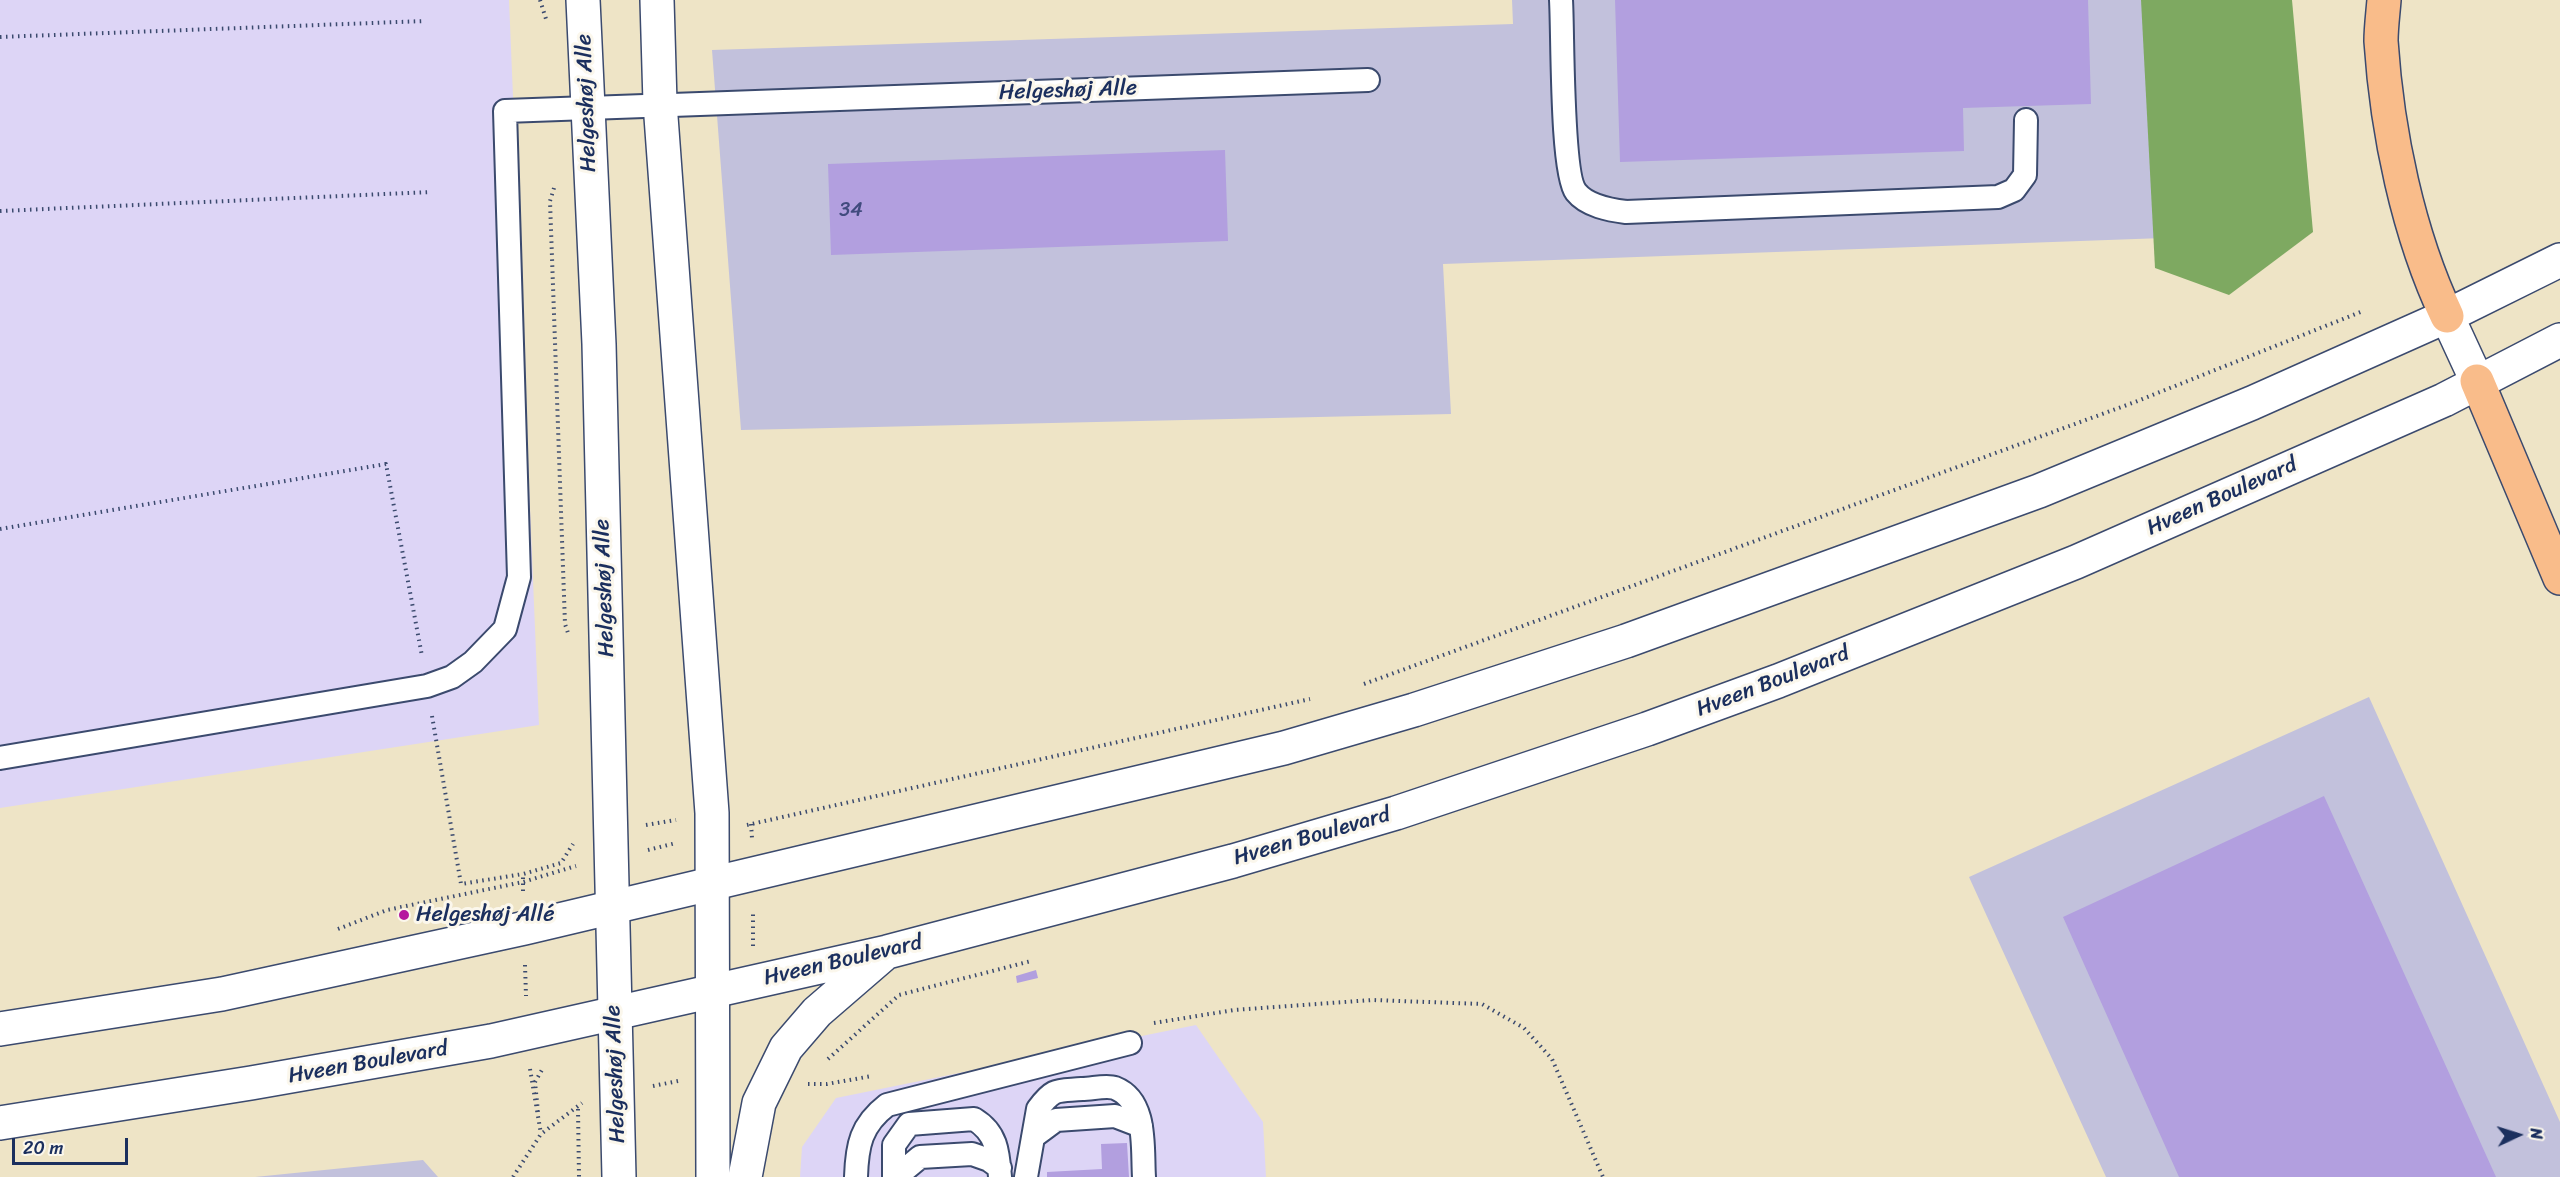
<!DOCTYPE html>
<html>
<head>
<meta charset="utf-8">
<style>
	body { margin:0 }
	#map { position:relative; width:2560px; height:1177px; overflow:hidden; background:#eee4c6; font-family:Sriracha,sans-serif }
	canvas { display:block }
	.north { position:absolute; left:2488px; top:1105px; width:60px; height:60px; -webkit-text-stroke:4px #fbf7ec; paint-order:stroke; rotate:86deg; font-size:16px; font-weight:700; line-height:24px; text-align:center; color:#1b2f5e }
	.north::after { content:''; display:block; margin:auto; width:21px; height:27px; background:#1b2f5e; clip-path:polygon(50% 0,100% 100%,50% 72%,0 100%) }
	.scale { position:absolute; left:12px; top:1138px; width:116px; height:27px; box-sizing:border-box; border:3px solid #1b2f5e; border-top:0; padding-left:8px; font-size:18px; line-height:21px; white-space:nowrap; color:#1b2f5e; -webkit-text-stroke:4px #fbf7ec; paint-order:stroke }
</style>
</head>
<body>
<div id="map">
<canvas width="2560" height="1177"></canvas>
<div class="north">N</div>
<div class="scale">20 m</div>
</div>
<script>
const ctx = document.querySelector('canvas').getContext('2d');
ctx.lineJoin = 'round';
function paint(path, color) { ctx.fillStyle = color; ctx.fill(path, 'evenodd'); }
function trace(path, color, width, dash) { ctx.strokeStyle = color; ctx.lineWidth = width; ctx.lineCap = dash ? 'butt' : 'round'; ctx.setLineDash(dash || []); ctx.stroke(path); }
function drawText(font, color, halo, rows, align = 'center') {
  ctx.font = font + ' Sriracha,sans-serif'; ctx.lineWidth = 6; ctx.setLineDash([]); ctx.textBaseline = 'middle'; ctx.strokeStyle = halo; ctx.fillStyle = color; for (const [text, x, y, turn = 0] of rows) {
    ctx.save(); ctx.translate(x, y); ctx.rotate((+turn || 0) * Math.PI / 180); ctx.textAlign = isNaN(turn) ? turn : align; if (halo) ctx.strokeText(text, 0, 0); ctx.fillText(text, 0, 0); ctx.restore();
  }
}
paint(new Path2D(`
	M0,0h509l30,725 -539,83z
	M1196,1025l67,97 3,55h-466l2,-30 34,-49z`), '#ddd5f6');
paint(new Path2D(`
	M1512,0h673l6,237 -748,27 8,150 -710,16 -29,-380 801,-26z
	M2369,697l191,425v55h-454l-137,-300z
	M423,1160l15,17h-183z`), '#c2c1dc');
paint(new Path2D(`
	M2141,0h151l21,232 -84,63 -74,-27z`), '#7ea961');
paint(new Path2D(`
	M1615,0h473l3,104 -128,4 1,43 -344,11z
	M1225,150l3,91 -397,14 -3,-91z
	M2324,796l172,381h-317l-116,-260z
	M1036,970l2,8 -21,5 -1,-7z
	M1127,1143l2,34h-82v-5l55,-3 -1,-25z`), '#b29fdf');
const service = new Path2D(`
	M1561,0c2,32 0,173 15,192 11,14 34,18 50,20l372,-15 16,-7 11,-15 1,-55
	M0,758l427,-72 25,-9 21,-15 32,-33 14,-52 -14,-466 863,-31
	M1033,1137l23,-17 59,-4 26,10
	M856,1177c1,-32 5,-52 31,-72l243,-62
	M894,1177v-32l15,-21 65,-5c23,14 24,33 26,58
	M896,1177l24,-20 52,-3 17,6 11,8
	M1026,1177l12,-68c16,-22 20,-18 44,-20 10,0 24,-4 33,-1 33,13 27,61 29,89`);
const minor = new Path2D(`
	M583,0l16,344 20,833
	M657,0l3,103 52,710 1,364`);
const tertiary = new Path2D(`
	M2447,316l30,65
	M0,1029l222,-35 303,-66 759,-180 130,-38 212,-69 413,-150 213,-88 195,-87 113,-56
	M0,1123l251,-40 240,-42 396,-89 346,-91 163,-48 251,-84 131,-48 298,-119 368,-162 116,-60
	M745,1177l14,-74 27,-55 31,-36 66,-57`);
const motorway = new Path2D(`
	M2384,0c-1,13 -3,28 -3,41 6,91 27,193 66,275
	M2477,381l83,197`);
trace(service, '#3b4a6e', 26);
trace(minor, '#3b4a6e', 36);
trace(tertiary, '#3b4a6e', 36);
trace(motorway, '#3b4a6e', 36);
trace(new Path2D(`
	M540,0l6,19
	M0,37l425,-16
	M554,188l-4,13 15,423 3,9
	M0,211l431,-19
	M0,529l386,-65 36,192
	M1364,684l771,-282 228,-91
	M432,716l29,168 62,-10
	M751,824l1,14
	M646,825l30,-5
	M747,825l563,-126
	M648,850l28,-7
	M523,891v-17l38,-11 12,-19
	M338,929l49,-19 136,-28 53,-16
	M753,946v-34
	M525,965l1,31
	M1154,1023l80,-13 138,-10 110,4 42,24 28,31 51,118
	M828,1059l71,-64 132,-34
	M530,1069l11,65
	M808,1084h19l45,-8
	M653,1086l25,-5
	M578,1109l1,68
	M538,1112l-3,-30 8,-14
	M513,1177l28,-43 41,-31`), '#3b4a6e', 4, [1.5, 4.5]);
trace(service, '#fff', 22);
trace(minor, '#fff', 33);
trace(tertiary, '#fff', 33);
trace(motorway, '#f9bc8a', 33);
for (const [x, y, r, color] of [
	[404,915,6,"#b5179e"]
]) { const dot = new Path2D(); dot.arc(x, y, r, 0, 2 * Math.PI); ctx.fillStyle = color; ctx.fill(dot); trace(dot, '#fbf7ec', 2); }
drawText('20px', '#414b7e', null, [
	["34",851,211]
]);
drawText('22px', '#1b2f5e', '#fbf7ec', [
	["Helgeshøj Alle",1068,91,-2],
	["Helgeshøj Alle",587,103,-92],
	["Hveen Boulevard",2222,497,-24],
	["Helgeshøj Alle",605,588,-92],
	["Hveen Boulevard",1773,682,-21],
	["Hveen Boulevard",1312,837,-16],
	["Hveen Boulevard",843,961,-13],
	["Hveen Boulevard",368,1063,-10],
	["Helgeshøj Alle",616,1074,-92]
]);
drawText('22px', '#1b2f5e', '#fbf7ec', [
	["Helgeshøj Allé",416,915]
], 'left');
</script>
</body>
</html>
